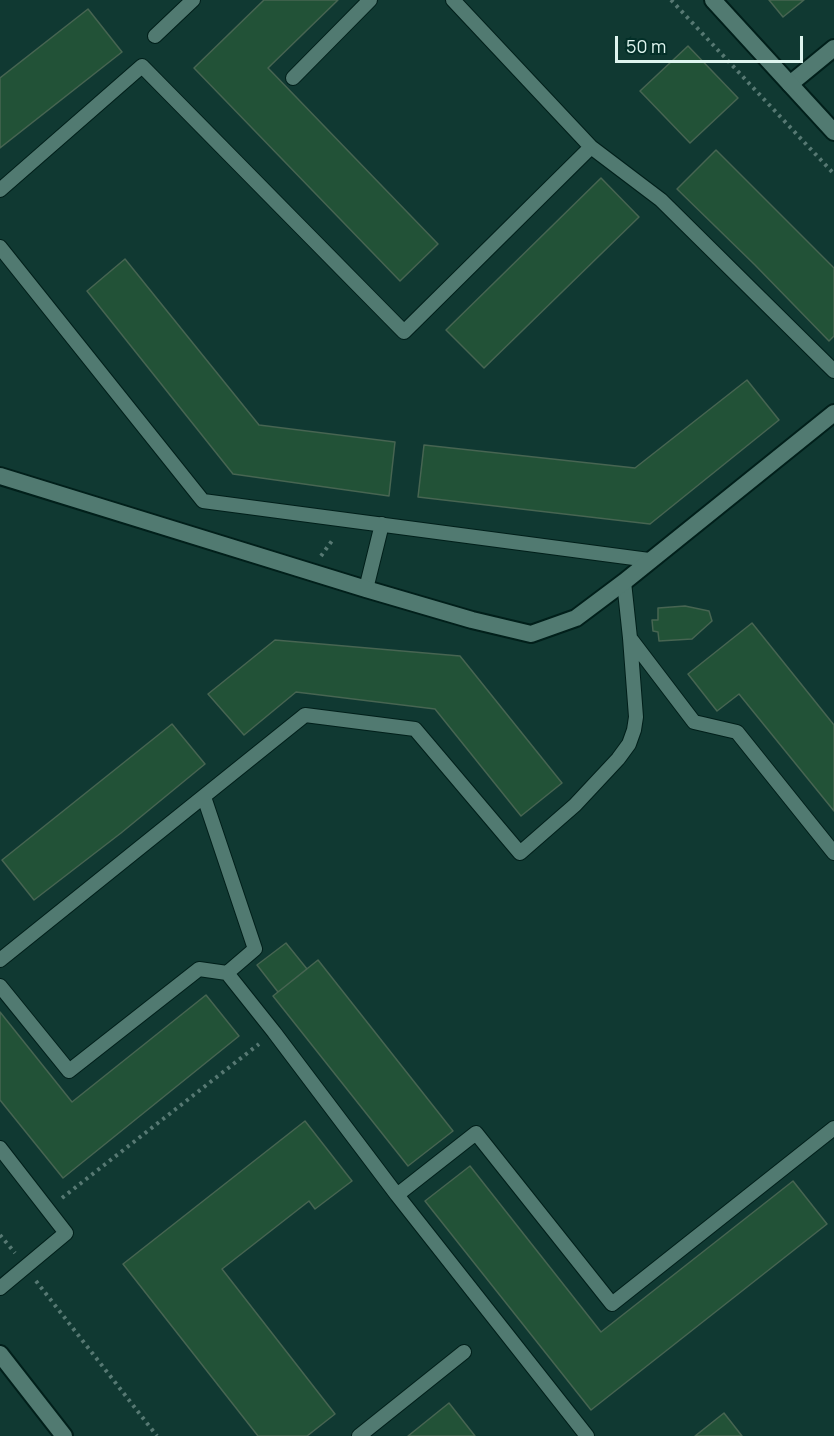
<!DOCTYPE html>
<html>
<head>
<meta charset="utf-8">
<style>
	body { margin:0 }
	#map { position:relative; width:834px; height:1436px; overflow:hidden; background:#103932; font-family:Manrope,sans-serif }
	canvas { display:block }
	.scale { position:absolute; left:615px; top:36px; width:188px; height:27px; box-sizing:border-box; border:3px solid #dff5ef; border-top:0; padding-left:8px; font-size:18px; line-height:21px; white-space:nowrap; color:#dff5ef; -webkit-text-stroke:4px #032f28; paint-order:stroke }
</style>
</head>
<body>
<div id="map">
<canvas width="834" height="1436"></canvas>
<div class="scale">50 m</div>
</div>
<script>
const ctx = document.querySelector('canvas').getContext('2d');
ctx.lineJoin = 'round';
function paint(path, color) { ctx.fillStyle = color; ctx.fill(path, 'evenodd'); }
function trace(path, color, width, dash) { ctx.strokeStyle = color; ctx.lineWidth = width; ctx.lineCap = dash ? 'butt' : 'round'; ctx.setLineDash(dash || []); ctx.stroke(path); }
const building = new Path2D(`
	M264,0h74l-70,68 170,176 -38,37 -206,-213z
	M769,0h35l-21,17z
	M88,9l34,43 -122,96v-70z
	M688,46l50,52 -48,45 -50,-52z
	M716,150l118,118v68l-5,5 -74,-76 -78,-76z
	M601,178l38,39 -155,151 -38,-38z
	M125,259l134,166 136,17 -6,54 -156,-22 -146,-183z
	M747,380l32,40 -129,104 -232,-27 6,-52 211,23z
	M685,606l24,5 3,10 -20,18 -33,2 -1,-9 -5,-1 -1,-11h6v-12z
	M752,623l82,102v86l-95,-117 -22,17 -29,-37z
	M275,640l185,16 102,127 -41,33 -86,-107 -139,-17 -52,43 -36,-41z
	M172,724l33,40 -84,69 -87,67 -32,-40z
	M286,943l21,26 -29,23 -21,-27z
	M318,960l135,171 -45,35 -135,-170z
	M206,995l33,41 -176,142 -63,-78v-88l72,90z
	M305,1121l47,60 -37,28 -6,-8 -87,68 113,145 -28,22h-49l-135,-172z
	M470,1166l131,166 192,-151 34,43 -236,186 -166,-209z
	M449,1403l26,33h-67z
	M724,1413l18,23h-47z`);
paint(building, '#225237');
trace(building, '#476552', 1.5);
const service = new Path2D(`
	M453,0l138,147
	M155,36l38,-36
	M293,78l77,-78
	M0,190l142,-124 262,266 187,-185 70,53 173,171
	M0,247l203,254 446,59
	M624,582l6,56 64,84 43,10 97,121
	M366,589l16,-65
	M204,797l51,152 -28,24
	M0,960l305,-245 110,14 105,124 55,-48 43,-46 11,-15 5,-14 2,-13 -6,-79
	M0,986l69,85 130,-102 28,4 47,59 123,163
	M0,1148l66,85 -66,55
	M359,1436l105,-84
	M587,1436l-190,-241 79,-62 136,171 222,-176`);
const minor = new Path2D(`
	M790,84l44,-36
	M0,476l366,113 106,31 59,14 45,-16 48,-36 210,-169`);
const tertiary = new Path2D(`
	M713,0l121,132
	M0,1354l64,82`);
trace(service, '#011f1a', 16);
trace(minor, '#011f1a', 20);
trace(tertiary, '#011f1a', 20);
trace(new Path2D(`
	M671,0l163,174
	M321,556l13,-18
	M62,1198l197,-154
	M0,1235l15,18
	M36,1281l121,155`), '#577973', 4, [3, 4.5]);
trace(service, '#517a71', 14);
trace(minor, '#517a71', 16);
trace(tertiary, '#517a71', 16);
</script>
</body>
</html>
